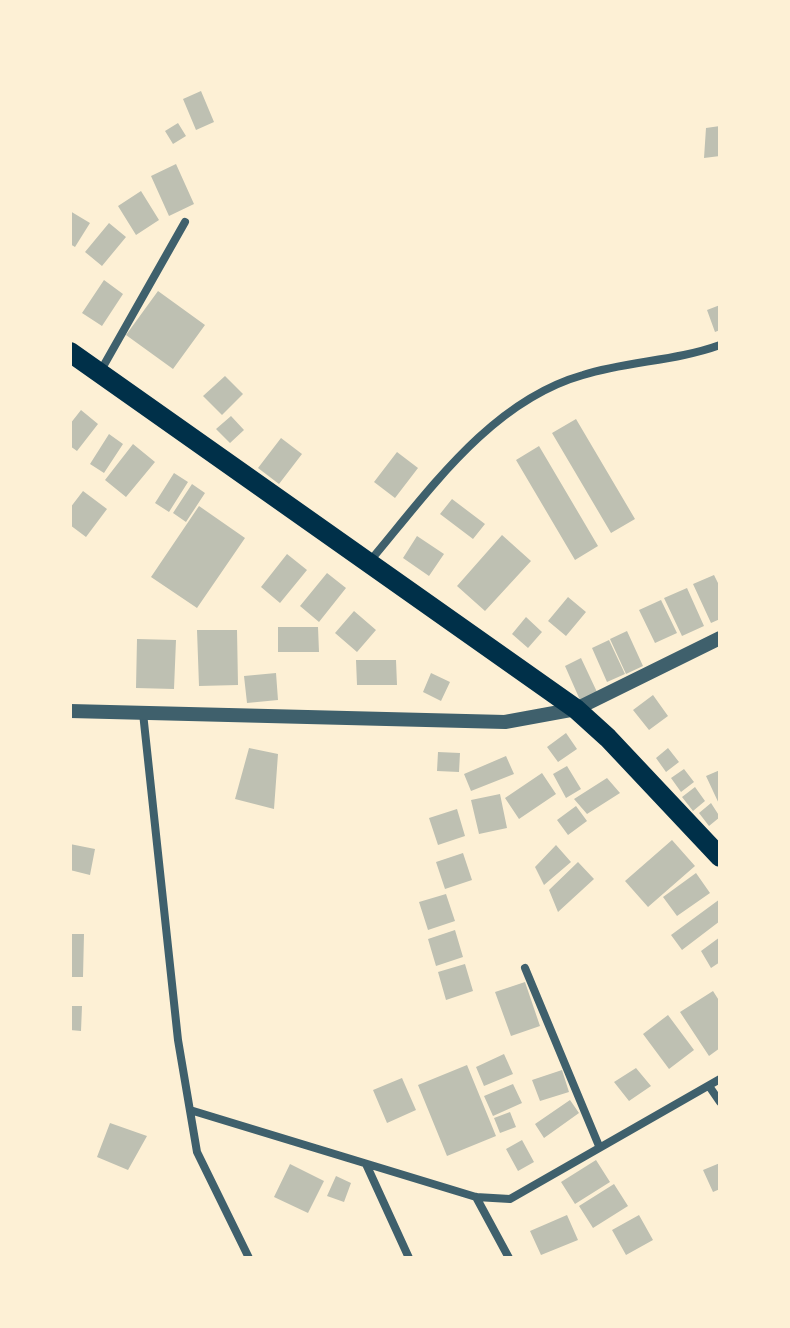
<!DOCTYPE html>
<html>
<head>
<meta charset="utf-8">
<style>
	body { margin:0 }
	#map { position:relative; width:790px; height:1328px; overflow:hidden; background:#fdf0d5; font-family:Overpass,sans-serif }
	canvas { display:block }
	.frame { position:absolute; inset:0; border:72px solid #fdf0d5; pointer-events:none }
</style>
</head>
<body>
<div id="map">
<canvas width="790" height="1328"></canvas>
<div class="frame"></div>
</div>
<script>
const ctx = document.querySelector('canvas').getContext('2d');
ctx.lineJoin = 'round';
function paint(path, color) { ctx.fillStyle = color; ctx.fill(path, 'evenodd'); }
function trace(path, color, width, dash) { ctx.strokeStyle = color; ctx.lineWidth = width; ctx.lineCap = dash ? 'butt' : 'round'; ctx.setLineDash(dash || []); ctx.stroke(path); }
paint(new Path2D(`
	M201,91l13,31 -18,8 -13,-31z
	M178,123l8,13 -13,8 -8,-13z
	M720,126v30l-16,2 2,-30z
	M176,164l18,40 -25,12 -18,-40z
	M141,191l18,29 -23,15 -18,-29z
	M70,211l20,12 -15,24 -5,-3z
	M109,223l17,14 -24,29 -17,-14z
	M104,280l19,14 -21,32 -20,-13z
	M158,291l47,34 -32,44 -47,-34z
	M720,305v25l-5,2 -8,-22z
	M225,376l18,18 -21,21 -19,-19z
	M81,410l17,14 -21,27 -7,-5v-22z
	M231,416l13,14 -14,13 -14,-14z
	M576,419l59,100 -24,14 -59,-100z
	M109,434l14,10 -19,29 -14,-9z
	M281,438l21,16 -23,30 -21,-16z
	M133,444l22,18 -29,35 -21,-17z
	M539,446l59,100 -23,14 -59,-100z
	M397,452l21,16 -23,30 -21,-16z
	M174,473l14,9 -19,30 -14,-9z
	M192,484l13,9 -19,29 -13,-9z
	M83,491l24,18 -21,28 -16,-12v-17z
	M452,499l33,25 -12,15 -33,-25z
	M199,506l46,32 -48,70 -46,-31z
	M502,535l29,26 -46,50 -28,-25z
	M417,536l27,18 -15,22 -26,-18z
	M287,554l20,16 -27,33 -19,-16z
	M327,573l19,15 -27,34 -19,-16z
	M714,575l6,12v32l-9,4 -18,-39z
	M687,588l17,38 -22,10 -18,-38z
	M568,597l18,15 -20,24 -18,-15z
	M661,600l16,33 -22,10 -16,-33z
	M354,611l22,19 -19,22 -22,-19z
	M526,617l16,15 -14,16 -16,-14z
	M278,627h40l1,25h-41z
	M197,630h40l1,55 -39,1z
	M627,631l16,35 -17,8 -16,-35z
	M137,639l39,1 -2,49 -38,-1z
	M609,640l16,34 -18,8 -15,-34z
	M581,658l16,34 -17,8 -15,-34z
	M356,660h40l1,25h-40z
	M276,673l2,27 -31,3 -3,-27z
	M431,673l19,9 -9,19 -18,-9z
	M653,695l15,21 -19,14 -16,-20z
	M566,733l11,16 -19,13 -11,-15z
	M249,748l29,6 -4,55 -39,-10z
	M668,748l11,14 -13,10 -10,-14z
	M438,752l22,1 -1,19 -22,-1z
	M506,756l8,18 -43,17 -7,-17z
	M567,766l14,23 -15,9 -13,-24z
	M684,769l10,13 -13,10 -10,-14z
	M720,770v36l-14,-30z
	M542,773l14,21 -37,25 -14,-21z
	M607,778l13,15 -33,21 -13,-15z
	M695,787l10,14 -12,10 -11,-14z
	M500,794l7,34 -28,6 -8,-34z
	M711,803l9,14 -11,9 -10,-13z
	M576,806l11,15 -19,14 -11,-15z
	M457,809l8,27 -27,9 -9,-27z
	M672,840l23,26 -47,41 -23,-26z
	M70,844l25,5 -5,26 -20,-5z
	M556,845l15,17 -27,23 -9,-18z
	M463,853l9,27 -27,9 -9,-27z
	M578,862l16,17 -36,33 -9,-22z
	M696,873l14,20 -33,23 -14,-19z
	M446,894l9,27 -27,9 -9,-28z
	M720,899v22l-38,29 -11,-15z
	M455,930l8,27 -27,9 -8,-27z
	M70,934h14l-1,43h-13z
	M720,937v25l-9,6 -10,-17z
	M465,964l8,27 -27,9 -8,-28z
	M525,982l15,44 -29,10 -16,-44z
	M713,991l7,11v46l-11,8 -29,-44z
	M70,1006h12l-1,25 -11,-1z
	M668,1015l26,35 -25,19 -26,-35z
	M504,1054l9,20 -29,12 -8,-19z
	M467,1065l29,71 -49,20 -29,-71z
	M636,1068l15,18 -22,15 -15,-19z
	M562,1070l7,22 -29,9 -8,-21z
	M402,1078l14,32 -29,13 -14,-33z
	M513,1084l9,19 -29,13 -9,-20z
	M570,1100l9,13 -35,25 -9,-14z
	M510,1112l6,15 -16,6 -6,-15z
	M110,1123l37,13 -19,34 -31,-13z
	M522,1140l12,22 -16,9 -12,-22z
	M596,1160l14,22 -35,22 -14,-22z
	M720,1163v26l-7,3 -10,-22z
	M290,1164l34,17 -16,32 -34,-16z
	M336,1176l15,7 -7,19 -17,-6z
	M614,1184l14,22 -35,22 -14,-22z
	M567,1215l11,25 -37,15 -11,-24z
	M639,1215l14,25 -27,15 -14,-25z`), '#bec0b2');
trace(new Path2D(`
	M100,372l85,-150
	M370,561c59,-70 121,-160 213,-186 45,-14 93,-14 137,-30
	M143,713l35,327 19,112 52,106
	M525,968l74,178
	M709,1086l11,16
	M190,1110l286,87 34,2 210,-120
	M366,1164l43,94
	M476,1197l33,61`), '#3f606c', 8);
trace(new Path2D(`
	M70,711l435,11 71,-13 144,-71`), '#3f606c', 14);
trace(new Path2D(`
	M70,352l506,357 32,29 112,119`), '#003049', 20);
</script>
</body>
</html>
